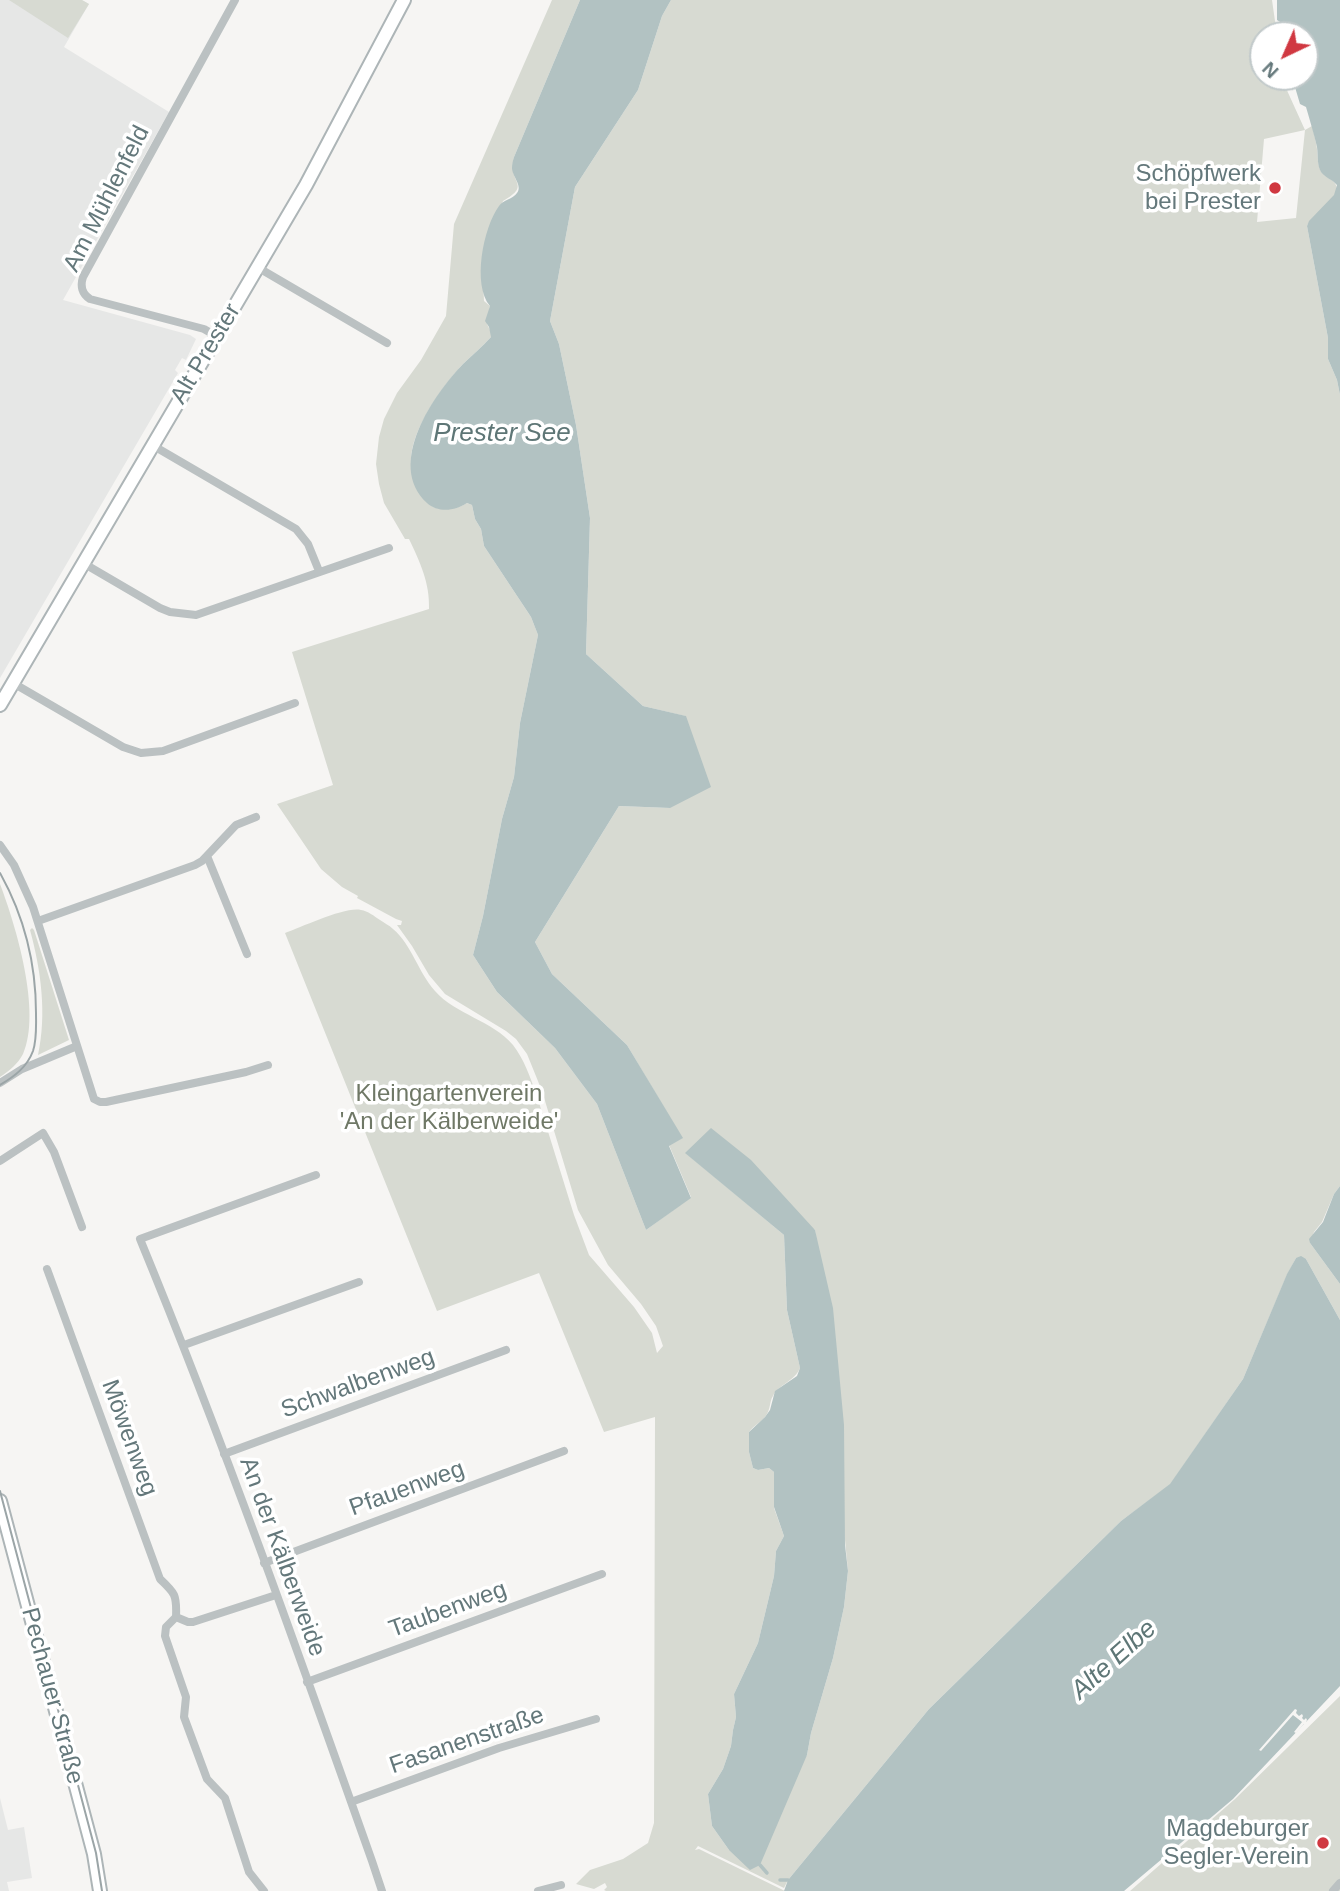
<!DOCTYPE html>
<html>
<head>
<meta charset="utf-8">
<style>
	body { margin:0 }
	#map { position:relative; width:1340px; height:1891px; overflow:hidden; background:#f6f5f3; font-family:Helvetica,sans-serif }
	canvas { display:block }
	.north { position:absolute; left:1249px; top:21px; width:70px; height:70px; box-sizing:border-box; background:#fff; border:2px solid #c1c9ca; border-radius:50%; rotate:224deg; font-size:19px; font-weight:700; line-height:28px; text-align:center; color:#64787b }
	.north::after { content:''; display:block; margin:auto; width:24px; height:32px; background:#d03841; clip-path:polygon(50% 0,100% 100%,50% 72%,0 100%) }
</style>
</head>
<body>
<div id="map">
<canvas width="1340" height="1891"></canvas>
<div class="north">N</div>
</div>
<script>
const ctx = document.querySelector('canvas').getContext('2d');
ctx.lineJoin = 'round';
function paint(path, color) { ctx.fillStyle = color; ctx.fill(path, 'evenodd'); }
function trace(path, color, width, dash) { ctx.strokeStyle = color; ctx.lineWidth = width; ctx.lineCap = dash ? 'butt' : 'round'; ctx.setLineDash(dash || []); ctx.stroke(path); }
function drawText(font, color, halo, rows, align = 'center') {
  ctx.font = font + ' Helvetica,sans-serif'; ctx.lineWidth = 7; ctx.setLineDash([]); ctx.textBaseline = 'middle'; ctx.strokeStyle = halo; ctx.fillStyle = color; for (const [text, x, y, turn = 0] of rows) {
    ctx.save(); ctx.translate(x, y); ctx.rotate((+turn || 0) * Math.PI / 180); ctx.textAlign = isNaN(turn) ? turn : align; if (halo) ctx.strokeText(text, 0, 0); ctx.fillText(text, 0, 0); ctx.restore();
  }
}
paint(new Path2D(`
	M0,0h82l7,4 -25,43 105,65 -106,188 127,35 6,4 -10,21 -4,-2 -7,12 3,3 -178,305z
	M0,1798l8,32 16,-3 8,51 -25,4 2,9h-9z`), '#e6e7e6');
paint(new Path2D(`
	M9,0h73l7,4 -21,34z
	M552,0h28l-66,157c-7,27 19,27 -11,44l-21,58 2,42 6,5 -3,18 4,8v5c-9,10 -19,18 -28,27 -21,23 -58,73 -51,105 2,13 14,27 21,38 12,3 22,3 34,-4l5,2 3,14 6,10 3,17 47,71 7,18 -18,88 -6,54 -12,42 -19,97 -10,39 24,37 58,56 42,56 49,126 45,-33 -22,-52 13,-7 -55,-93 -75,-71 -17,-32 84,-136 51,2 15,-92 -42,-10 -57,-52 4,-136 -14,-93 -17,-81 -9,-23 25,-134 63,-97 24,-74 9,-16h601l5,35h-14v42h21l1,9 20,44 7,-4c2,8 4,15 5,23 1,7 0,15 4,22 4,8 19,9 15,21 -4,14 -23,21 -29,34l21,112v21l9,21 3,15v791l-6,8 -12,28 -8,10 -4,11 30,41v36l-34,-61 -10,-1 -9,17 -44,104 -73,106 -49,36 -192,188 -141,171 -4,8 -86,-42 -3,4 4,-1 86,42h-179l-2,-1 3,-3 -2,-4 -11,6 -18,-5 14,-14 33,-11 25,-16 6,-20 1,-406 -51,15 -65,-159 -102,38 -152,-378c17,-6 61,-27 76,-23 7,1 13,6 19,10 4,3 9,5 13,9 19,16 25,43 42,62 21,24 57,29 78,54 11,14 17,32 23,48l38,122 15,40 45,52 18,26 5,20 6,-7 -7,-20 -15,-22 -33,-39 -30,-55 -36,-119 -15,-37 -11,-15 -10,-8 -61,-37 -16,-19 -17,-29 -15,-21h4l1,-4 -6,-2 -39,-21 1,-2 -16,-9 -21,-18 -44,-65 56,-19 -41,-133 137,-43c1,-26 -9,-47 -20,-70h-4l-21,-36 -5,-19 -3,-20 3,-27 5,-18 13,-26 24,-33 25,-44 8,-92zM1305,130l-9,88 -39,4 7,-83zM686,1153l129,77 33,341 -4,36 -11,51 -22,75 -4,22 -78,95 -17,-24 -4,-32 15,-25 8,-23 2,-16 3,-13 -2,-23 24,-51 16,-67 2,-25 8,-15 -10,-28v-36l-5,-4 -11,2 -5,-2 -4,-16v-20c4,-6 11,-9 16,-15 6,-7 4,-15 8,-21 6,-12 21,-14 27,-28l-13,-58 -3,-75z
	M0,884c16,42 42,128 23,170 -5,10 -14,17 -23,23z
	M32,928l2,2 35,110 -31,15c9,-41 3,-85 -8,-125z
	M1340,1696v195h-210l105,-92z`), '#d7dad2');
paint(new Path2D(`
	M580,0h91l-9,16 -24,74 -63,97 -25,134 9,23 17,81 14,93 -4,136 57,52 43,10 25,71 -41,21 -51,-2 -84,136 17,32 75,71 56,93 -14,8 22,52 -45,32 -49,-126 -42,-56 -58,-56 -24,-37 10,-39 19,-97 12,-42 6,-54 18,-88 -7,-18 -47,-71 -3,-17 -6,-10 -3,-14 -5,-2c-12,8 -29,10 -40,0 -42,-39 7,-109 36,-139 9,-9 19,-17 28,-27l-2,-10 -4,-6 5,-15c-18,-21 -7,-78 9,-100 4,-6 14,-7 18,-13 6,-7 -5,-17 -5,-25 0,-4 1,-8 2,-11z
	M1277,0h63v395l-3,-15 -9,-21v-21l-21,-112 2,-5 25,-26 3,-10c-5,-6 -14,-8 -17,-15 -3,-7 -2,-16 -3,-23 -3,-13 -7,-26 -11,-40l-6,-3 -8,-27h13v-42h-20l3,-8 -11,-7z
	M711,1128l40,32 64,70 18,78 11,117 1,120 3,26 -4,36 -11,51 -22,75 -4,22 -47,110 -10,5 -21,-20 -17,-24 -4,-32 15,-25 8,-23 2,-16 3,-13 -2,-23 24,-51 16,-67 2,-25 8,-15 -10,-29v-35l-5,-4 -11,2 -5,-2 -4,-16v-20l16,-15 5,-7 5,-19 22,-15 3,-8 -13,-58 -3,-75 -99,-82z
	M1340,1186v98l-30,-41 -1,-4 14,-17 11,-28z
	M1301,1256l5,3 34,61v366l-107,113 -109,92h-340l4,-11 141,-171 192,-188 49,-37 73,-105 44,-105 9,-16z`), '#b2c2c2');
paint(new Path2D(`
	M1295,1709l2,1 -1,3 3,3 3,-2 1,2 -1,2 2,2 2,-2 1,2 -1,2 2,3 -1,1 -3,-2 -8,9 -2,-1 8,-10 -9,-7 -32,36 -2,-1z`), '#f6f5f3');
trace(new Path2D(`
	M760,1865l7,8
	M780,1880h8`), '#b2c2c2', 3.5);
const secondary = new Path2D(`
	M0,705l306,-520 98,-185
	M0,1501l94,353 6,37`);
trace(secondary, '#adb5b7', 16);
trace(new Path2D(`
	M257,267l130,76
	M216,336l-12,-7 -114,-30c-8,-5 -10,-13 -7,-22l152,-277
	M152,445l144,84 12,15 11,27
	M83,563l77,45 10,4 26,3 193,-67
	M13,683l110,64 18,6 22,-2 132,-48
	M0,845l14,20 19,42 61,192 6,3h6l140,-30 22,-7
	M207,856l40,98
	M38,921l157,-56 7,-4 34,-36 20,-8
	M0,1083l22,-14 55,-23
	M0,1161l43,-28 11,19 28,75
	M316,1175l-176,64c84,204 158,413 232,622l10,30
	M47,1269l113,310c15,14 17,16 16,38l-10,10 -1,9 21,61 -2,20 23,62 18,19 24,74 15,19
	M184,1345l175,-63
	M224,1454l282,-104
	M264,1563l300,-112
	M176,1617l12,5h5l83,-27
	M307,1682l295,-108
	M351,1802l148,-54 97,-29
	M538,1891l23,-6
	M1333,1891l7,-8`), '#bbc1c2', 8);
trace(secondary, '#fff', 12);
trace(new Path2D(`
	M0,873c24,43 36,90 36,140 0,12 1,26 -3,38 -6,16 -18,25 -33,34
	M0,1491l96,362 6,38`), '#9ba5a7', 2);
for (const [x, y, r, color] of [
	[1275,188,7,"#d03841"],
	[1323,1843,7,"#d03841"]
]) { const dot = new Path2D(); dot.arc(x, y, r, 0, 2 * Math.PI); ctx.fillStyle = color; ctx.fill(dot); trace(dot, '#fff', 2.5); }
drawText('24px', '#64787b', '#fff', [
	["Schöpfwerk",1261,174],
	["bei Prester",1261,202],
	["Magdeburger",1309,1829],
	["Segler-Verein",1309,1857]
], 'right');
drawText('24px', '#64787b', '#fff', [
	["Am Mühlenfeld",107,199,-63],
	["Alt Prester",206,354,-59],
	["Schwalbenweg",358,1384,-20],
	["Möwenweg",129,1438,70],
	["Pfauenweg",407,1489,-20],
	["An der Kälberweide",282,1557,70],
	["Taubenweg",448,1610,-20],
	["Pechauer Straße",52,1696,75],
	["Fasanenstraße",467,1741,-19]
]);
drawText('24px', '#6f7866', '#fff', [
	["Kleingartenverein",449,1094],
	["'An der Kälberweide'",449,1122]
]);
drawText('italic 26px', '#5e7676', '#fff', [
	["Prester See",502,434],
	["Alte Elbe",1114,1660,-42]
]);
</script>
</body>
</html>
